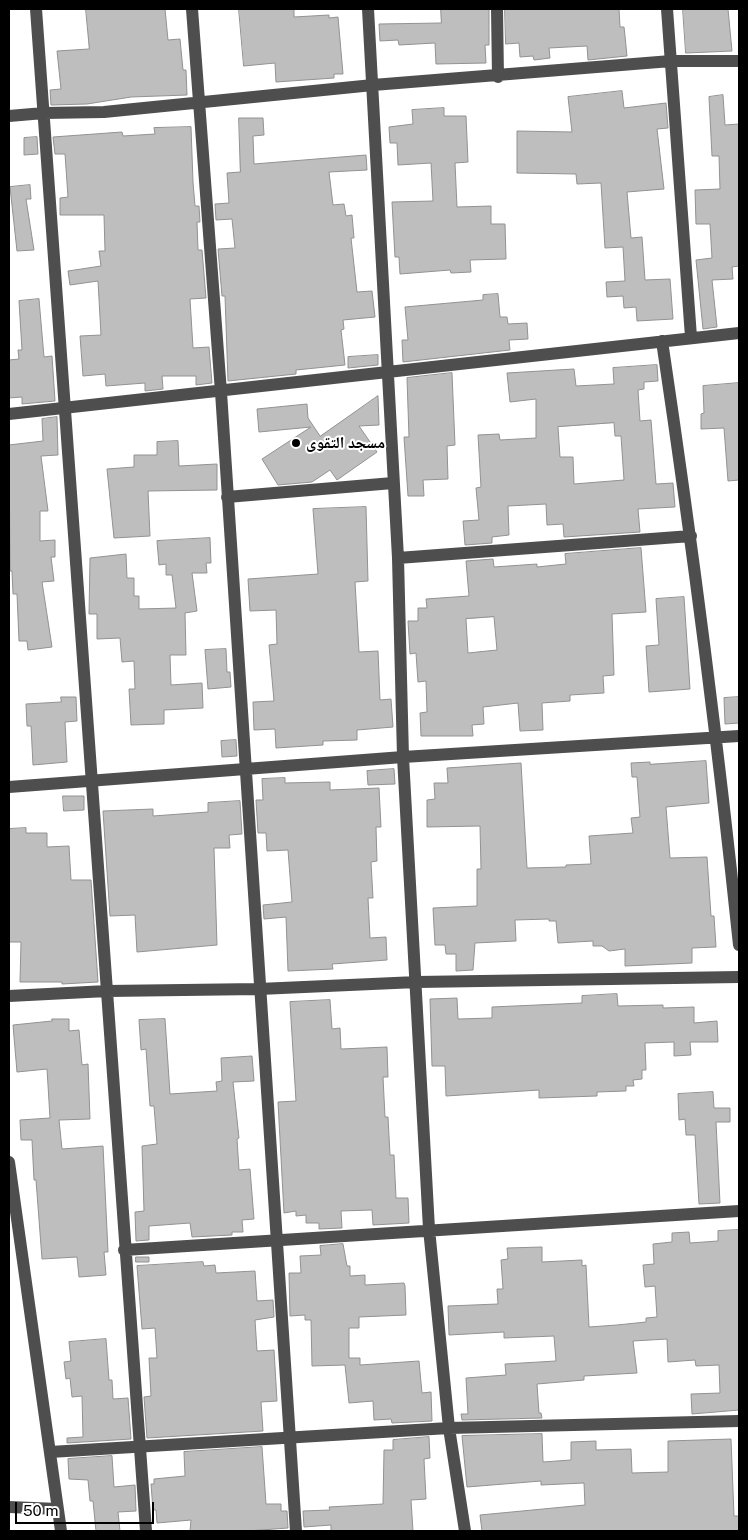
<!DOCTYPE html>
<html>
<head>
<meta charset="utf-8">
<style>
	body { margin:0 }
	#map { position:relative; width:748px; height:1540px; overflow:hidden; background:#fff; font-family:"Public Sans",sans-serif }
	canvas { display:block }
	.frame { position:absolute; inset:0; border:10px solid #000; pointer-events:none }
	.scale { position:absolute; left:15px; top:1502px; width:139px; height:22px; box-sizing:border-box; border:2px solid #000; border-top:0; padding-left:6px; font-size:15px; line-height:18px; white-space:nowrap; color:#000; -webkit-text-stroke:4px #fff; paint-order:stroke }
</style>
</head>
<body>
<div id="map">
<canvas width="748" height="1540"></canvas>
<div class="frame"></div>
<div class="scale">50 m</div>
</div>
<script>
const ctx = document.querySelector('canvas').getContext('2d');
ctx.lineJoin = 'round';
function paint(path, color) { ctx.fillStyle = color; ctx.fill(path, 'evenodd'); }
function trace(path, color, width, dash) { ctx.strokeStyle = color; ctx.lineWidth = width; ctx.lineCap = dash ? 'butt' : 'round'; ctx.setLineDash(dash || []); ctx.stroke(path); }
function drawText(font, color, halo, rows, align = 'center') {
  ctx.font = font + ' "Public Sans","Noto Naskh Arabic",sans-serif'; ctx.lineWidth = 4; ctx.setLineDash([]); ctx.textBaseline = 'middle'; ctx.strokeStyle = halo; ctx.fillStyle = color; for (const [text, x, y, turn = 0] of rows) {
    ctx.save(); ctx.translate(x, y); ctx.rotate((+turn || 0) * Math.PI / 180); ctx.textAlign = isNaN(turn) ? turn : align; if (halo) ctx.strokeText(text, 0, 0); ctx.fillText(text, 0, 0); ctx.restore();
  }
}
const building = new Path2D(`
	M86,9h79l3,31 12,-1 3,31h3l1,25 -56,2 -44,7 -36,1 -1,-15 11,-1 -4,-38 32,-2z
	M239,9h55v8l35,-2v3l9,-1 5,57h-9v4l-58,4 -1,-19 -31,3z
	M441,9h48v36h-4l1,18 -50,1 -1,-21 -36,2 -1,-5 -18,1 -1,-17 62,-1z
	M505,9h114l1,18h4l1,9 2,20 -39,4 -1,-14 -38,2 1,10 -16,2 -1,-4 -13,1 -1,-14 -13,1z
	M683,9h45l4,42 -46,2z
	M622,91l2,17 42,-5 2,25 -11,1 7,60 -37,3 4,46 11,-1 3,43 25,-1 3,40 -36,2 -1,-14 -12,1 -1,-12 -16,1 -1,-15 19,-1 -2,-34 -18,1 -4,-65 -24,1 -1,-10 -59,-1v-42l55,1 -4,-35z
	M723,95l2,30 14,-1v142l-7,1 1,12 -21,1 5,47 -14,2 -7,-69 16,-2 -2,-34h-14l-1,-34 25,-1 -1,-33h-7l-3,-59z
	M444,108v8h22l2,46 -13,1 2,44 34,-1v18h14l1,35 -36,1 1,12 -20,1 -1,-3 -50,4 -1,-17h-4l-3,-55 41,-1 -2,-38 -33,2 -1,-22h-7l-1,-16 24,-3 -1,-14z
	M239,118h24l1,17 -11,1 1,28 112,-9 1,15 -38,2 4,33 11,-1 2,12 6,-1 2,23h-3l6,54 15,-1 3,26 -32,3 1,9 -3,1 4,35 -49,5v4l-68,7 -3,-85h-3l-4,-47 17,-1 -3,-29 -16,1 -1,-16 14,-1 -2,-30 13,-1z
	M191,127l2,55 2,24h4l1,16h-3l1,28h4l4,48 -16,1 3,49 16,-1 3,36 -16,2v-9h-34l1,13 -18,2v-8l-39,3 -1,-12 -22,2 -3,-40 21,-1 -3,-54 -28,4 -2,-14 33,-5 -2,-15h6l-1,-36h-44v-17l8,-1 -3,-43h-10l-2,-17 69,-5 1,4 32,-2 -1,-6z
	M37,137l1,17 -14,1v-17z
	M30,185l1,14h-5l8,51 -17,1 -7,-64z
	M498,294l2,23h7l1,7 19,-1 1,16 -19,1 1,10 -107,12 -1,-22h6l-3,-33 78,-7v-5z
	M39,299l5,58 8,-1 3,45 -33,3v-7l-13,1v-38l10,-1 -1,-9h4l-3,-49z
	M378,355v10l-30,3v-11z
	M657,365l1,16 -14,1v7l-6,1 2,31 11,-1 5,64 17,-1 2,24 -37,2 2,23 -76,5 -1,-13 -16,1 -1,-21 -38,2 1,29 -17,2v6l-27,2 -2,-24 16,-1 -3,-32 5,-1 -3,-52 21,-1 1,6 36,-2v-39l-26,3 -3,-29 67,-4 2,17 38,-2 -1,-16zM614,423l1,13h6l3,44 -50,4 -1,-27h-13l-2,-30z
	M452,373l3,72 -8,1 1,33 -25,1 1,16h-16l-4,-59h5l-2,-59z
	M739,383v97l-11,1 -4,-53 -23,1v-15l3,-1 -1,-27z
	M378,396l1,29 -20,1 18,26 -40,28 -7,-10 -18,12 -34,3 -16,-26 49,-32 -52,5 -2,-23 50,-5 1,14 12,18z
	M57,417l1,38 -17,1 7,55h-8v30l15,-1v17h-4l3,24 -12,1 10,65 -24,3 -1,-9h-8l-2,-47h-4l-1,-23h-2l-1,-126 34,-4 -1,-22z
	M178,441l1,25 38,-2v26l-69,1 2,45 -36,2 -7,-69 27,-2v-12h23v-13z
	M366,507l2,74 -13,1 4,70 19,-1 2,49 11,-1 2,28 -36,3v10l-34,1v4l-47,3 -1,-19 -21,1 -1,-28 21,-1 -5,-56 8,-1 -1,-34 -26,1 -2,-32 70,-5 -5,-65z
	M210,538l1,25h-5l1,10h-15l5,38 -12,2 1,42h-16l1,30 31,-2 1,25 -39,2v14l-33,1 -2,-36h6l-1,-28 -12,1 -2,-24 -23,1v-25h-8l1,-56 36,-4 1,24h7v18h5v13l37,-1 -4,-33h-6v-11l-7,1 -2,-24z
	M641,548l5,64 -34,2 2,61 -11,1 1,17 -34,2v6l-28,2 1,27 -23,1 -2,-28 -35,4 1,17 -12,1 1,11h-52l-1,-23 7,-1 -1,-31 -8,1 -2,-29 -6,1 -2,-33h10v-13h9l-1,-9 43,-3 -3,-35 27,-2 1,8 43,-3v3l29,-3 -1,-10zM494,617l3,33 -29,3 -2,-34z
	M684,597l6,92 -41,3 -3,-46 13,-1 -3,-46z
	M226,649l1,23h3l1,15 -23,2 -3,-39z
	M61,697h15l1,24 -12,1 2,40 -34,3 -2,-39h-4l-1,-22 35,-2z
	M739,697v26l-14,1 -1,-26z
	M236,740l1,16 -15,1 -1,-16z
	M706,761l3,42 -43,4 4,51 37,-1 4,59h3l2,31 -24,1v15l-67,3v-17l-16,2 -7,-5h-9v-5l-35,2 -2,-22h-7v-2l-34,1 1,21 -41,2 -2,27 -17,1v-17h-10l-1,-9h-10l-2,-37 44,-2v-37h4l-1,-43 -53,1v-27l8,-1 -1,-16h14l-1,-15 74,-5 6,105 39,-1v-2l25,-1 -2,-28 44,-3 -2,-15 9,-1 -3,-40h-5l-1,-14 19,-1v2z
	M394,769l1,15 -27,1 -1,-14z
	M285,778v5l45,-1v8l49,-2 2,39h-5l1,34 -6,1 2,36h-5l2,40 16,-1 1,23 -55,4 1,5 -45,2 -2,-54 -22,2 -1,-14 29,-3 -4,-52 -21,1 -1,-18h-8l-2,-33h7l-1,-21z
	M63,796h21v14l-20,1z
	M240,801l2,33 -13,1 1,13h-16l3,97 -80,7 -2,-37 -25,1 -7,-105 50,-2v7l55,-4v-9z
	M26,828v5h21v14l22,-1 2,34h20l7,102 -36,2v-2h-42l1,-40h-12v-113z
	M617,994l1,12 45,-1v3l31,-1v16l23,-2 1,21h-28l1,13 -17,1v-14l-29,1 1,27h-4v9l-9,1 1,6h-8v5l-29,1v4l-58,2v-8l-93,6 -1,-30h-13l-2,-67 27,-1 1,21 34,-1v-11l90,-4v-7z
	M330,1000l2,29 8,-1 1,21 46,-2 1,30h-5l2,40h3l2,38h4l2,43h12l1,25 -36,2 -1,-15 -31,1 1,17 -23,1v-6h-13v-8l-10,1v-5l-12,2 -6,-111 18,-1 -6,-99z
	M52,1019h17v12l10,-1 3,35 6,-1 2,55 -31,1 3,29 41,-3 5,106h-4l2,23 -27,2 -2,-20 -35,2 -6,-79h-2l-2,-40h-11l-1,-20 30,-2 -3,-49 -30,3 -4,-47 39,-4z
	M165,1019l5,75 47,-3 -1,-9 6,-1 -1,-23 31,-2 2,25 -21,1 6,56 -2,1 2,31 11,-1 4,50 -12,1 1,12h-11v3l-40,2 -2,-14 -41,3v14l-13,1 -1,-29 9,-1 -2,-65 15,-2 -3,-38h-4l-4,-57 -5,1 -2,-30z
	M713,1092l1,16h16v14h-14l4,81 -21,1 -4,-69h-9l-1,-16 -6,1 -1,-26z
	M739,1230v180l-47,4 -1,-20 29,-1 -1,-28 -23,1 -1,-6 -27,2 -1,-23 -34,2 4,32 -53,3v4l-47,4 2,29h2l1,5 -80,2 -1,-6h7l-2,-36 40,-3 -1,-11 51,-3 -2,-25 -50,2v-6l-55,3 -1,-29 50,-2 -1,-15h6l-2,-29 7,-1 -1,-11 35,-1v15l40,-2v6l4,-1 3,62 28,-2 29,-3v-4l11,-1 -2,-31 -10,1 -2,-22 11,-1 -1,-20 19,-2v-9l17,-1 1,11 28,-2v-10z
	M343,1244l4,22h3v10l15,-1v10l39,-2 1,3 1,29 -47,2v11h-10v30h11v7l59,-4 3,32 9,-1 1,29 -40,2 -1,-4 -17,1 -1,-19 -24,2 -4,-38 -33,1 -1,-46h-6v-5l-15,1 -1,-43h12l-1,-17 21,-1 -1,-9z
	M136,1257h13v5h-13z
	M203,1262l1,4 11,-1 1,8 39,-2 2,30 16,-1 1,17 -19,3 2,31 17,-1 3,51 -16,1 2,29 -116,7 -3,-41 7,-1 -2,-38h8l-2,-30 -13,1 -5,-63z
	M106,1339l3,41h3l1,19 15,-1 3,41 -64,4v-5l16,-1 -1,-41 -10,1 -2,-19 -4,1 -2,-17 7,-1 -2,-19z
	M542,1434l1,28 28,-2v-18l25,-1v9l35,-1 1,24 36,-1v-31l63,-2 3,77h5v15h-257l-2,-16 105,-10 -1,-22 -43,2v-4l-74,6 -5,-51z
	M429,1437l1,21 -6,1 2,40 -15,1 2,31h-82v-6l-27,2 -1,-16 27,-1 -1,-3 54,-3 1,-54h9v-10z
	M262,1447l4,57h15v7h6l1,17 -41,3h-57l1,-11 -34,3 -1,-13h-3l-2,-26h3v-5l31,-3 -1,-24z
	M112,1456l2,31 21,-2 1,26 -18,1 2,19h-24l-3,-30h-3l-2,-21 -19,-1 -1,-20z`);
paint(building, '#bebebe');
trace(building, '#929292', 1);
trace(new Path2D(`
	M36,9l110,1522
	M192,9l29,383 75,1139
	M368,9l30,549 5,199 26,472 20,199 16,103
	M497,9l1,68
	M667,9l24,328
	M9,116l35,-3 60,-1 269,-27 298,-24h68
	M662,341c30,201 56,402 77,604
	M9,414l730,-81
	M227,497l166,-14
	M398,558l293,-22
	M9,787l394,-30 336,-21
	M9,996l98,-5 152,-2 158,-7 322,-5
	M9,1162l52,369
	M124,1250l615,-39
	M50,1452l399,-24 290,-7
	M9,1507l49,2`), '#4e4e4e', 12);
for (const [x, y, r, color] of [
	[296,443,5,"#000"]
]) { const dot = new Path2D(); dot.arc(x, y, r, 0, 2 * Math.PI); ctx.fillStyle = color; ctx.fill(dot); trace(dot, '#fff', 2); }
drawText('bold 16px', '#000', '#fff', [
	["مسجد التقوى",306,443]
], 'left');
</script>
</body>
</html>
